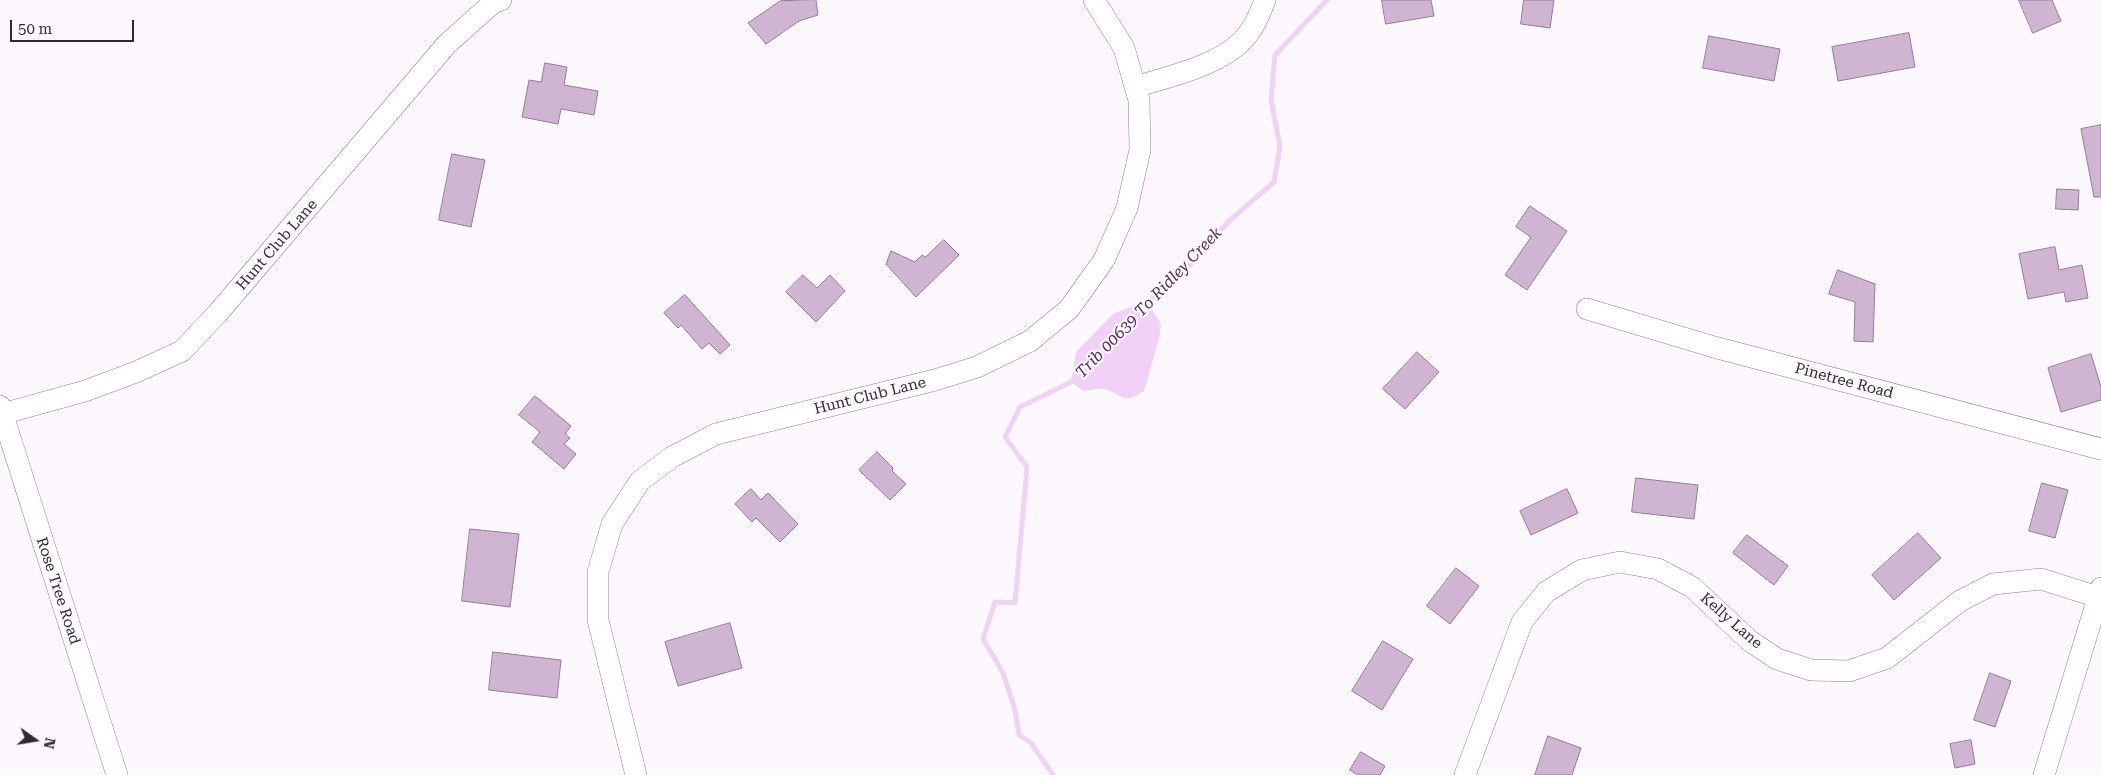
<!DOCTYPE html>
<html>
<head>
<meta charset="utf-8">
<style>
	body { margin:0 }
	#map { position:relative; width:2101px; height:775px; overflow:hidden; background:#fdf8fe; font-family:"Roboto Serif",serif }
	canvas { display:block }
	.north { position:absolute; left:10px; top:715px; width:50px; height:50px; -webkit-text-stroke:4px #fdf8fe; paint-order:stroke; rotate:103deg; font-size:14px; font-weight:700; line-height:20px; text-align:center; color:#332934 }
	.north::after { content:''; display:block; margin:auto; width:18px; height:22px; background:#332934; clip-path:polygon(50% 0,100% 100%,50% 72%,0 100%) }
	.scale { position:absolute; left:10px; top:20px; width:124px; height:22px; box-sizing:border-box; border:2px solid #332934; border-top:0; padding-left:6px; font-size:15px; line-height:18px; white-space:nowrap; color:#332934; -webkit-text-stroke:4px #fdf8fe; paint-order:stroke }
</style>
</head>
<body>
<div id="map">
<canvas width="2101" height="775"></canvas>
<div class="north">N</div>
<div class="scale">50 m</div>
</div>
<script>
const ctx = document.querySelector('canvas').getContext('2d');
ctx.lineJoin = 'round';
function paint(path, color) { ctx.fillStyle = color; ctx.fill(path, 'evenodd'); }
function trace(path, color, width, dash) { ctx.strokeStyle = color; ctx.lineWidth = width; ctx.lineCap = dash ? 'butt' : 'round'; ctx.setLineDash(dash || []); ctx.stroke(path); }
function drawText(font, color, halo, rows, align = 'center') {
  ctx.font = font + ' "Roboto Serif",serif'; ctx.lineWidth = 4.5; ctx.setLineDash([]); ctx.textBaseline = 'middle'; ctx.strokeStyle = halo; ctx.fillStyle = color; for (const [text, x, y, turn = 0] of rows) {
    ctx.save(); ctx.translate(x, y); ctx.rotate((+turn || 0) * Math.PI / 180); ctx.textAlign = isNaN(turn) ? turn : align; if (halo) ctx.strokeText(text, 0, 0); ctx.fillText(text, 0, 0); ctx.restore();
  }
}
paint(new Path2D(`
	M1146,301l15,23 -2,15 -15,52c-21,13 -18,6 -37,-1 -6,-3 -17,0 -24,1l-12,-9 5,-30 37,-38z`), '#f1d1f5');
trace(new Path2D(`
	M1142,306l38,-30 49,-55 45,-39 6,-36 -9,-46 4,-45 52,-55
	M1053,775l-22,-32 -12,-8 -4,-25 -12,-37 -20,-34 12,-37 20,1 12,-136 -22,-30 15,-30 51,-25 4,-4`), '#f1d1f5', 5);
const building = new Path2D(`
	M816,0l2,15 -19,6 -33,23 -18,-21 32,-22z
	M1382,0h49l3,16 -48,8z
	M1524,0h30l-4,28 -29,-4z
	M2019,0h33l9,21 -28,12z
	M1909,33l6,34 -77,14 -6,-34z
	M1709,36l71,13 -6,32 -71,-13z
	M545,63l22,4 -3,18 34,6 -4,24 -33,-6 -3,15 -36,-7 7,-37 12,2z
	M2101,125v72h-7l-13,-68z
	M452,154l33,6 -14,67 -32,-7z
	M2057,189l22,1 -1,20 -22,-1z
	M1530,206l37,25 -40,59 -22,-15 26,-38 -15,-10z
	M944,240l15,15 -43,42 -30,-33 5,-13 24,11 7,-7 3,2z
	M2055,247l4,23 23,-5 6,33 -22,4 -2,-10 -36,7 -9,-45z
	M1838,270l37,14 -2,58 -19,-1 1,-39 -26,-8z
	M803,275l14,13 13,-13 15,16 -29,31 -30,-30z
	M685,295l45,50 -10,9 -11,-11 -7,6 -21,-24 -3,3 -14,-15z
	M1417,352l22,20 -34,37 -22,-20z
	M2091,354l10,33v13l-40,12 -13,-44z
	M535,396l36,30 -6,8 5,4 -6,6 12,10 -12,15 -32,-27 8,-10 -21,-17z
	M877,452l16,16 -1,3 14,13 -16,16 -31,-30z
	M1636,478l62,7 -4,34 -62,-7z
	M2042,483l26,7 -13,48 -26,-7z
	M751,489l10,11 7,-7 30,31 -18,18 -24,-24 -4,4 -17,-18z
	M1567,489l11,24 -47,22 -11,-24z
	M470,529l49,5 -9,73 -48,-6z
	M1918,533l23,25 -47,42 -22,-25z
	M1747,535l41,31 -14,19 -41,-32z
	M1456,568l23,18 -29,38 -23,-18z
	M730,623l12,45 -64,18 -13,-44z
	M1383,641l30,18 -31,51 -30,-19z
	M493,652l68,8 -4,38 -68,-8z
	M1990,673l21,8 -16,46 -21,-7z
	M1548,736l33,12 -9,27h-37z
	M1971,740l4,24 -20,4 -5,-24z
	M1361,752l24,14 -5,9h-22l-8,-5z`);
paint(building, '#cfb5d2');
trace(building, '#947c97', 1);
const minor = new Path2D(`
	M1135,87c35,-11 90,-22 113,-53 7,-9 13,-23 17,-34
	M1587,309l127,38 387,102
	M0,406l117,369
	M2,414l83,-23 51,-19 46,-21 35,-37 230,-270 46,-41 8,-3
	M636,775l-38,-155v-48l14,-48 28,-43 32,-24 44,-23 219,-54 42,-13 53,-26 39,-32 35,-49 23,-52 13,-58 -1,-50 -15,-52 -30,-48
	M1465,775l57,-153 24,-30 36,-22 38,-8 38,7 34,18 58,54 27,18 34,11 38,1 38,-13 73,-57 33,-17 48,-5 57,18
	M2044,775l57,-187`);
trace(minor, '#957d98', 22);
trace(minor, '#fff', 21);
drawText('15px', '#332934', '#fdf8fe', [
	["Hunt Club Lane",277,245,-49],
	["Pinetree Road",1844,381,15],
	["Hunt Club Lane",870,396,-14],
	["Rose Tree Road",58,591,72],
	["Kelly Lane",1731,621,41]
]);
drawText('italic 16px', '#552c5b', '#fdf8fe', [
	["Trib 00639 To Ridley Creek",1149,303,-46]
]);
</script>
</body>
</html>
